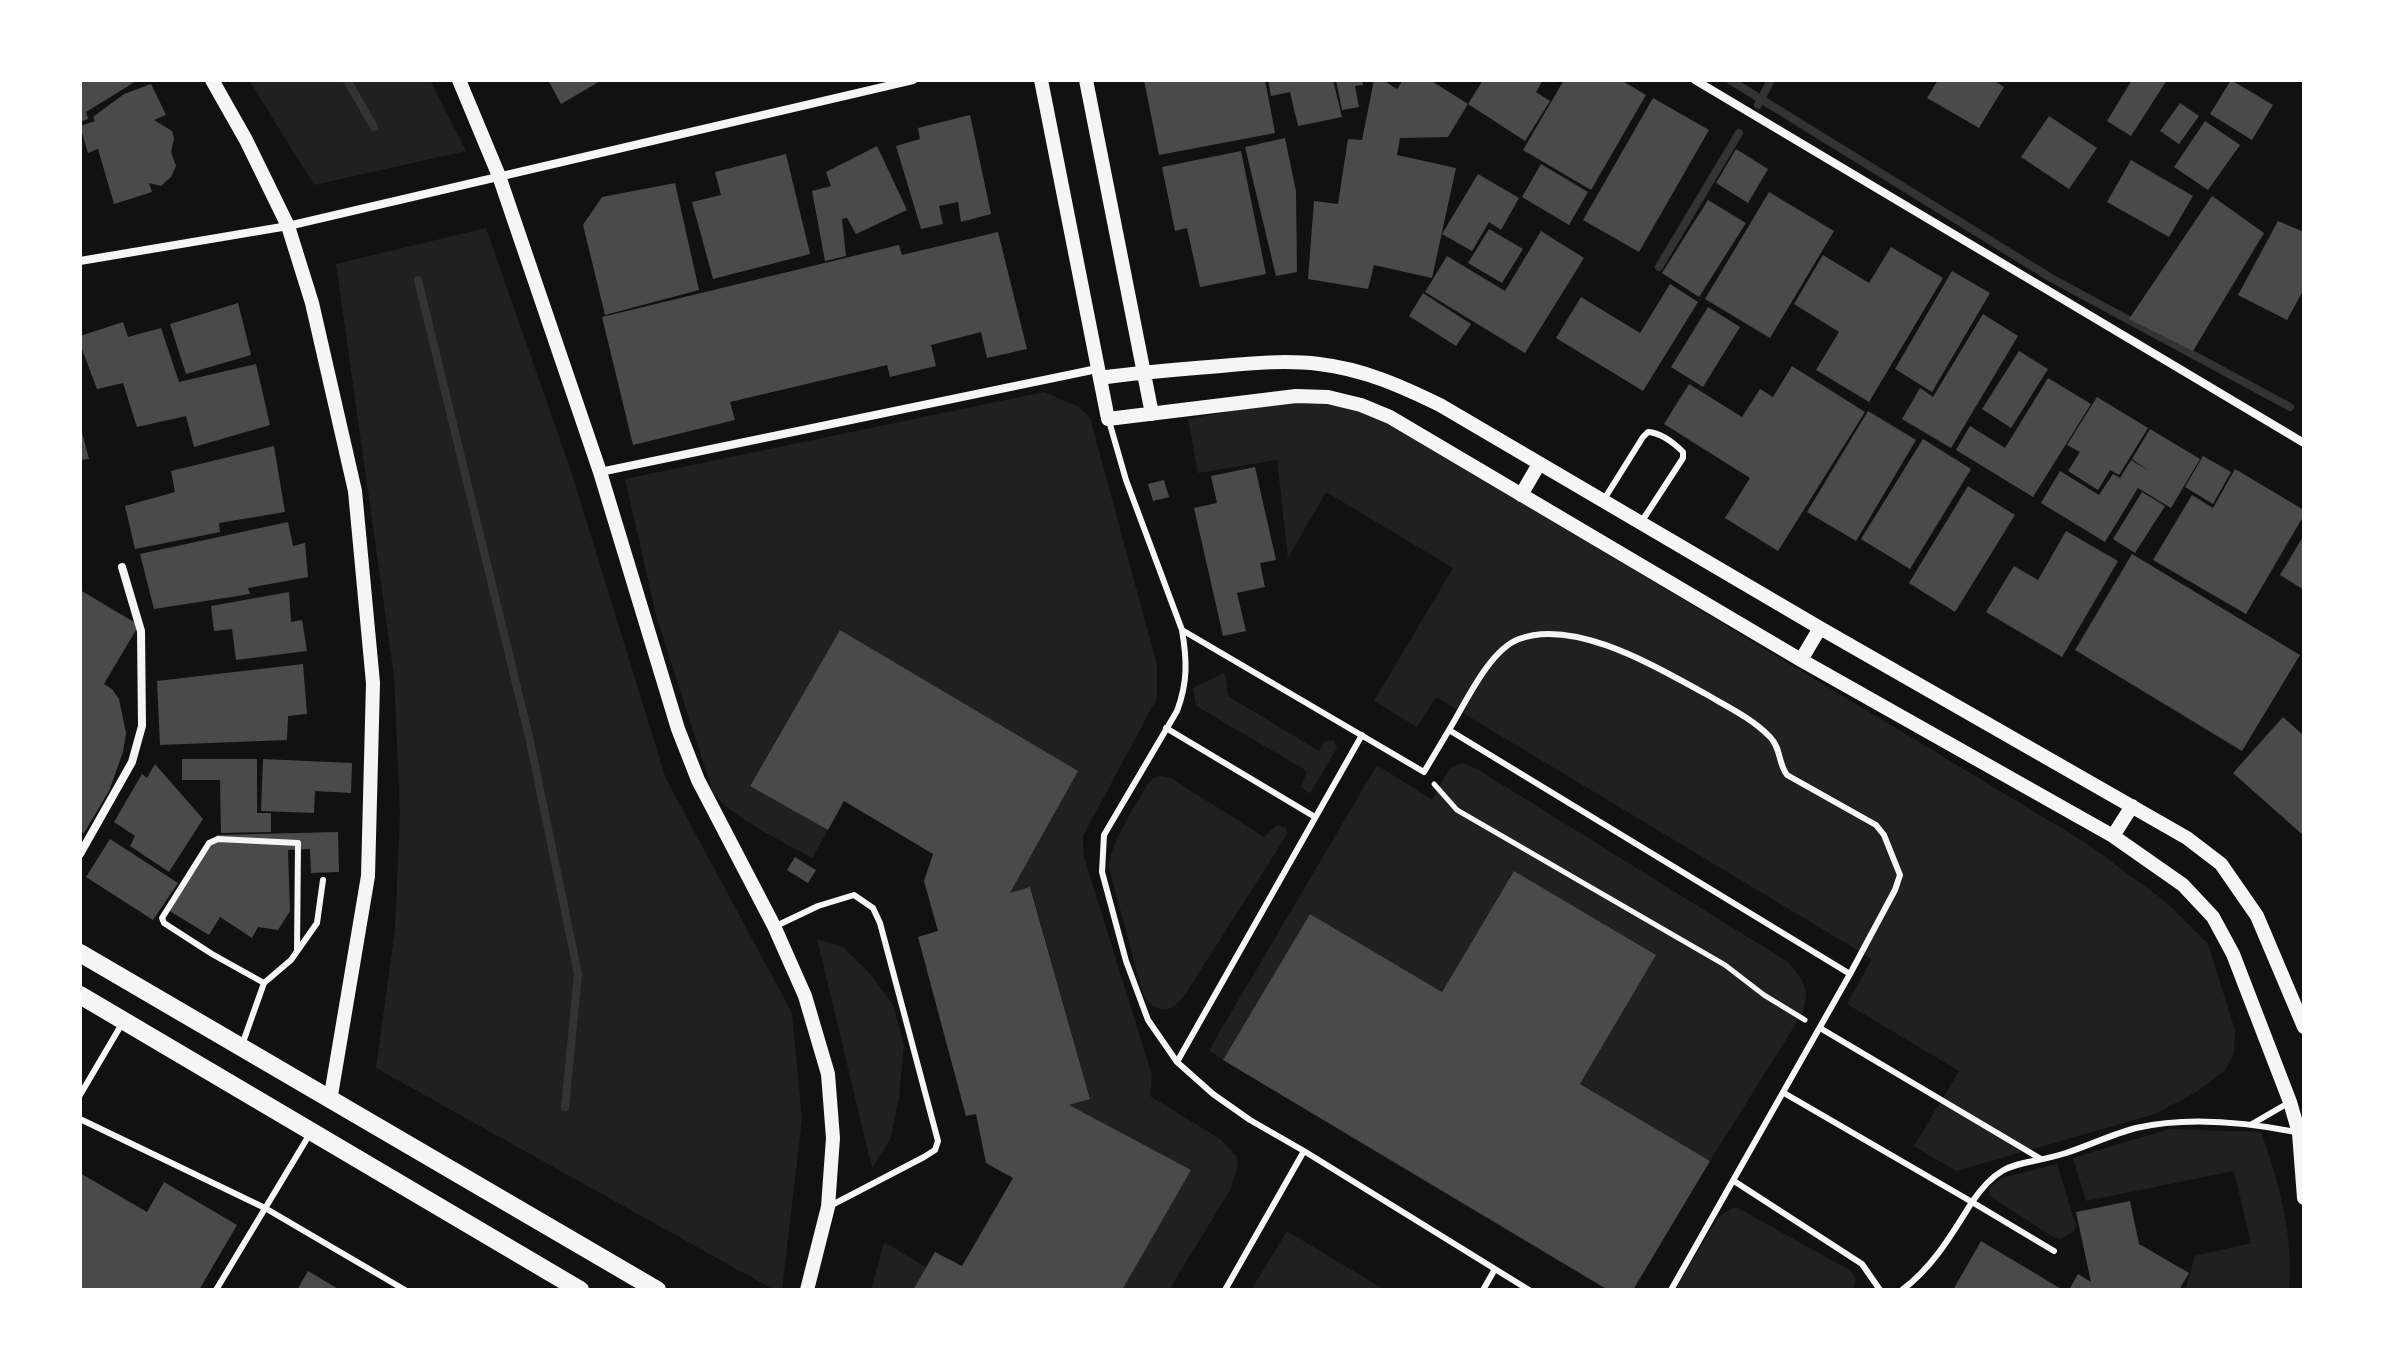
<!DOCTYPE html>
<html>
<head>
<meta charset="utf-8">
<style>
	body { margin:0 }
	#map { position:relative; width:2384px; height:1370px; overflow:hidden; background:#111; font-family:Mulish,sans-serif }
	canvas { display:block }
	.frame { position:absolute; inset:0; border:82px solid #fff; pointer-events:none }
</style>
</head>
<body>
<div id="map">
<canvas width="2384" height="1370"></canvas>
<div class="frame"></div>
</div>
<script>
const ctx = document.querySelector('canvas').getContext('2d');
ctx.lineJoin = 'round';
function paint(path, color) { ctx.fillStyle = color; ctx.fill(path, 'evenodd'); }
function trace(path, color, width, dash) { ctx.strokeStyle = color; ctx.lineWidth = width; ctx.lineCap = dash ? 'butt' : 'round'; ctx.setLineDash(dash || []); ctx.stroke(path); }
paint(new Path2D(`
	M249,80h181l36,71 -152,34z
	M486,228l85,243 95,308 126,234 10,106 -20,171h-8l-398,-222 19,-139 5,-116 -6,-137 -58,-412z
	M1044,392l35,15 11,11 67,247v33l-74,138 1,21 68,218 -2,21 70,43 17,18 1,10 -8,23 -61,100h-47l-53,-185 21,-7 -59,-210 -21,5 67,-122 -237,-141 -90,155 78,45 -16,28c-33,-19 -74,-36 -99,-65l-57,-178 -31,-136z
	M1310,397l51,8 725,438 80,59 42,42 27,86 -1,23 -9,17 -27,21 -43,23 -199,57 -42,-25 45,-75 -112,-67 25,-45 -436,-262 -19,30 -43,-26 79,-133 -127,-76 -38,66 -11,-98 -79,13 -10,-54z
	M1225,673l3,23 91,55 6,-10 9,-1 3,8 -26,44 -3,1 -7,-6 6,-16 -111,-65 -3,-17 3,-3z
	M1462,763l15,6 311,193c16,19 23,27 14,52l-92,147 -130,-77 76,-129 -142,-84 -72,121 -132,-78 -87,146 -14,-10 168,-285 55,35 18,-32z
	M1161,776l10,2 93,59 13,-12 9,3 2,5 -104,163c-13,17 -25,18 -40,2l-35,-130c0,-24 26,-61 38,-83l6,-7z
	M817,939l26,8 28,28 22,30 11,40 -5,52 -8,41 -19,30z
	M2169,1129l92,3c18,51 33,104 28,158h-104l10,-34 56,-13 -17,-72 -148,30 -13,-43z
	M2057,1164l19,61 -2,6 -13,8 -8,-2 -64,-42 1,-8 12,-9z
	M1733,1208h5l113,63 5,8 -3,10 -178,1 43,-73z
	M1287,1231l98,59h-134z
	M884,1242l42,25 -13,23h-42z`), '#202020');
trace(new Path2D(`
	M347,80l27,47
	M1730,80l321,198 239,129
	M1758,105l13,-25
	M1659,267l80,-134
	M418,280l112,461 48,233 -13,133`), '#333', 8);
paint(new Path2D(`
	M80,80h58l-52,32 2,7 -8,3z
	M548,80h54l-41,24z
	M1144,80h121l10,53 -116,22z
	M1268,80h65l9,37 -44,9 -8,-34 -19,4z
	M1336,80h26l1,5 -8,1 4,21 -17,3z
	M1374,80h9l14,9 6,-9h27l38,24 -20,33 -48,1 -3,17 59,13 -24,110 -58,-13 -6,24 -60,-10 6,-78 24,3 10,-65 14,1z
	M1483,80h60l-7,12 14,9 -25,40 -57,-37z
	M1564,80h57l25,15 -55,95 -68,-40z
	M1938,80h55l11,7 -25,41 -52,-30z
	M2132,80h35l-36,56 -24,-15z
	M2231,80l42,25 -21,35 -42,-26z
	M151,84l15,31 -12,5 18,11 2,7 -3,14 5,14 -5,11 -10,9 -12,-3 3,9 -38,12 -16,-55 -10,4 -8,-27 15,-5 -2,-4 31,-23z
	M1653,98l56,32 -70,122 -56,-32z
	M2180,103l19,13 -20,28 -19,-13z
	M970,115l21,99 -30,8 -3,-20 -19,4 4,18 -22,5 -25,-83 24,-7 -2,-11z
	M2049,116l48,32 -28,41 -48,-32z
	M2205,121l35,24 -32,45 -34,-23z
	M1285,138l11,53 1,81 -21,4 -31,-129z
	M877,146l30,64 -51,24 -9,-16 -5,1 4,37 -21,5 -13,-70 19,-5 -5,-14z
	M1736,149l32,20 -20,34 -32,-20z
	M1241,151l25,123 -66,13 -13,-59 -12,3 -13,-64z
	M786,154l24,100 -97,25 -21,-77 29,-7 -6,-23z
	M2131,160l62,36 -24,41 -62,-35z
	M1541,164l47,28 -19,33 -47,-28z
	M1478,174l41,24 -18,32 -12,-8 -17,29 -30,-17z
	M675,183l24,107 -94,25 -22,-90 19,-28z
	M1769,192l65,39 -64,107 -65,-39z
	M2212,196l52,37 -71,118 -64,-32z
	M1708,200l38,23 -47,74 -37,-24z
	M2278,221l26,11v57l-17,31 -49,-25z
	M1489,229l34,20 -21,34 -34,-20z
	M1541,231l43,27 -59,95 -100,-61 22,-36 58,35z
	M998,232l29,117 -40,9 -6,-26 -50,13 5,21 -46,11 -3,-12 -157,37 5,18 -102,25 -31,-128 297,-72 3,10z
	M1891,247l52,31 -74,124 -53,-32 23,-38 -45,-28 29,-49 46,28z
	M1952,271l38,22 -58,99 -37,-23z
	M1670,284l28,18 -55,89 -87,-53 25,-41 59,36z
	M1423,293l48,31 -15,22 -47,-30z
	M238,303l13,52 -65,19 -16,-50z
	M1708,307l32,20 -37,60 -32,-20z
	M1983,314l35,22 -67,112 -49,-29 18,-31 13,9z
	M123,322l5,15 33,-9 18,54 77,-18 14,61 -76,22 -8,-31 -49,11 -14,-44 -26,6 -17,-45v-8z
	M2019,351l29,18 -37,59 -29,-19z
	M1792,366l73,46 -87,139 -53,-33 25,-40 -86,-54 25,-40 53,33 18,-28 13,8z
	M2048,378l43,26 -58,93 -77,-47 14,-24 35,22z
	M2097,397l51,31 -29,47 -9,-5 -12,20 -30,-19 12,-19 -13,-7z
	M1868,411l48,29 -60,101 -49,-29z
	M80,425l9,34 -9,1z
	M2150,429l50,30 -29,49 -33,-20 -33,54 -64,-39 19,-32 39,24 14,-21 7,4 11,-18 18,11 -17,-12z
	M1923,439l48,30 -61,100 -49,-30z
	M274,446l11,66 -66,11 1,9 -85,17 -10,-43 50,-14 -4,-21z
	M2203,456l28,16 -18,32 -28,-17z
	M1255,467l21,93 -16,3 5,24 -28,6 9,38 -23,5 -29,-128 23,-5 -6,-27z
	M2235,469l69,41v5l-58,99 -93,-54 39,-65 21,13z
	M1164,480l5,17 -16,4 -5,-17z
	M1968,486l47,29 -60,97 -46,-29z
	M2142,492l23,14 -30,47 -22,-14z
	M288,522l5,24 12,-3 3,34 -60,11 2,6 -96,15 -14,-55z
	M2066,531l52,30 -56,96 -76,-45 28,-46 24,14z
	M2304,535v55l-24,-15z
	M2132,554l168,101 -58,96 -167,-101z
	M80,590l59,35 -35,59 8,5 7,10 7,34 -3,19 -14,39 -25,42 -4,-2z
	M289,592l2,30 11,-2 5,31 -71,9 -4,-31 -18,2 -3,-25z
	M840,630l238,141 -68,122 20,-6 60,212 -21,6 122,65 -69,120h-209l22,-38 27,14 51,-88 -27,-15 -10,-49 -10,2 -48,-179 20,-6 -14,-50 9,-27 -89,-53 -16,29 -78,-44z
	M303,664l4,50 -19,2 -1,24 -127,5 -3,-64z
	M2283,717l21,19v100l-71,-63z
	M182,759h75v54h14v19l-50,1 -1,-53h-38z
	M263,759l89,4 -1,30 -36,-2 -1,22 -53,-2z
	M155,764l48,55 -34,53 -39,-26 5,-10 -21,-14 28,-48 5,4z
	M338,832l1,40 -28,1 -1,-24 -22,1 2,61 -12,19 -20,-3 -6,11 -32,-21 -11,18 -41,-25 49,-75z
	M110,839l68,44 -25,37 -67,-43z
	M795,857l21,13 -8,13 -21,-13z
	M1514,871l142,84 -76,129 130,77 -77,129h-25l-385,-230 87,-146 132,78z
	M80,1173l67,39 17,-30 73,43 -38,65h-117l-2,-3z
	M2130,1201l9,43 50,29 -10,17h-110l9,-16 13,8 -15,-70z
	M1981,1241l82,49h-110z
	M308,1271l32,19h-43z`), '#4a4a4a');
trace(new Path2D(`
	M1434,784l23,26 268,155 39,30 41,25`), '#f5f5f5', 5);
trace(new Path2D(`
	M1109,421l17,59 56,150 242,142 25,-42 401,244 -179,316
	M1603,501l40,-64 5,-5c13,1 26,11 35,20v6l-41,63
	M1182,630c5,30 6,52 -5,81l-73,124 -2,37 24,89 22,59 29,42 36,32 37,26 54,31 225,139
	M1166,728l149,89
	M1449,730c16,-26 40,-80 70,-91 56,-21 137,28 185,54 22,13 48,25 66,44 11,11 8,26 17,38l89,50 8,10 16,40 -5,15 -45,84
	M776,926l42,-20 36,-11 19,13 7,15 58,218 -3,9 -11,7 -96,50
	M264,983l-52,-29 -48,-31 -2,-5 47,-75 9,-4 80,4 -1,108
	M1820,1028l221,131
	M242,1045l22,-62 27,-23 26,-37 6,-43
	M1177,1062l185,-327
	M1784,1093l188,109c32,-46 47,-34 94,-49 24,-8 47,-19 70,-25 52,-12 109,-6 160,4
	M80,1095l43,-73
	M80,1119l185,89 140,82
	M2252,1124l38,-22
	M1734,1181l128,83 18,26
	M216,1290l95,-158
	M1225,1290l79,-139
	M1483,1290l12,-21
	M1902,1290c31,-23 50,-56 70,-88l82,49`), '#f5f5f5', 6);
trace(new Path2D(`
	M1695,80l609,363
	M80,261l208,-35 625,-146
	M600,472l497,-103
	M80,854l52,-92 10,-36 -1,-95 -19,-64`), '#f5f5f5', 8);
trace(new Path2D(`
	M212,80l34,60 42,86 24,77 43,188 18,192 -5,193 -38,225
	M459,80l40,96 101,296 78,257 20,51 76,146 31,70 23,78 5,64 -5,69 -21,83
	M1041,80l67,339 188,-23 32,1 33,8 29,12 411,243 312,176 70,49 30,32 20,37 57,148 9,31 5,65
	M1086,80l66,334
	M1100,378c40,-6 81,-9 121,-12 32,-3 66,-6 98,-2 44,5 82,22 121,41l380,223 367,210 34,26 36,52 47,111
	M1521,495l18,-31
	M1801,660l19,-32
	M2113,836l19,-30`), '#f5f5f5', 14);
trace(new Path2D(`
	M80,953l577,337
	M80,995l500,295`), '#f5f5f5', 18);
</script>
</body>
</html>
